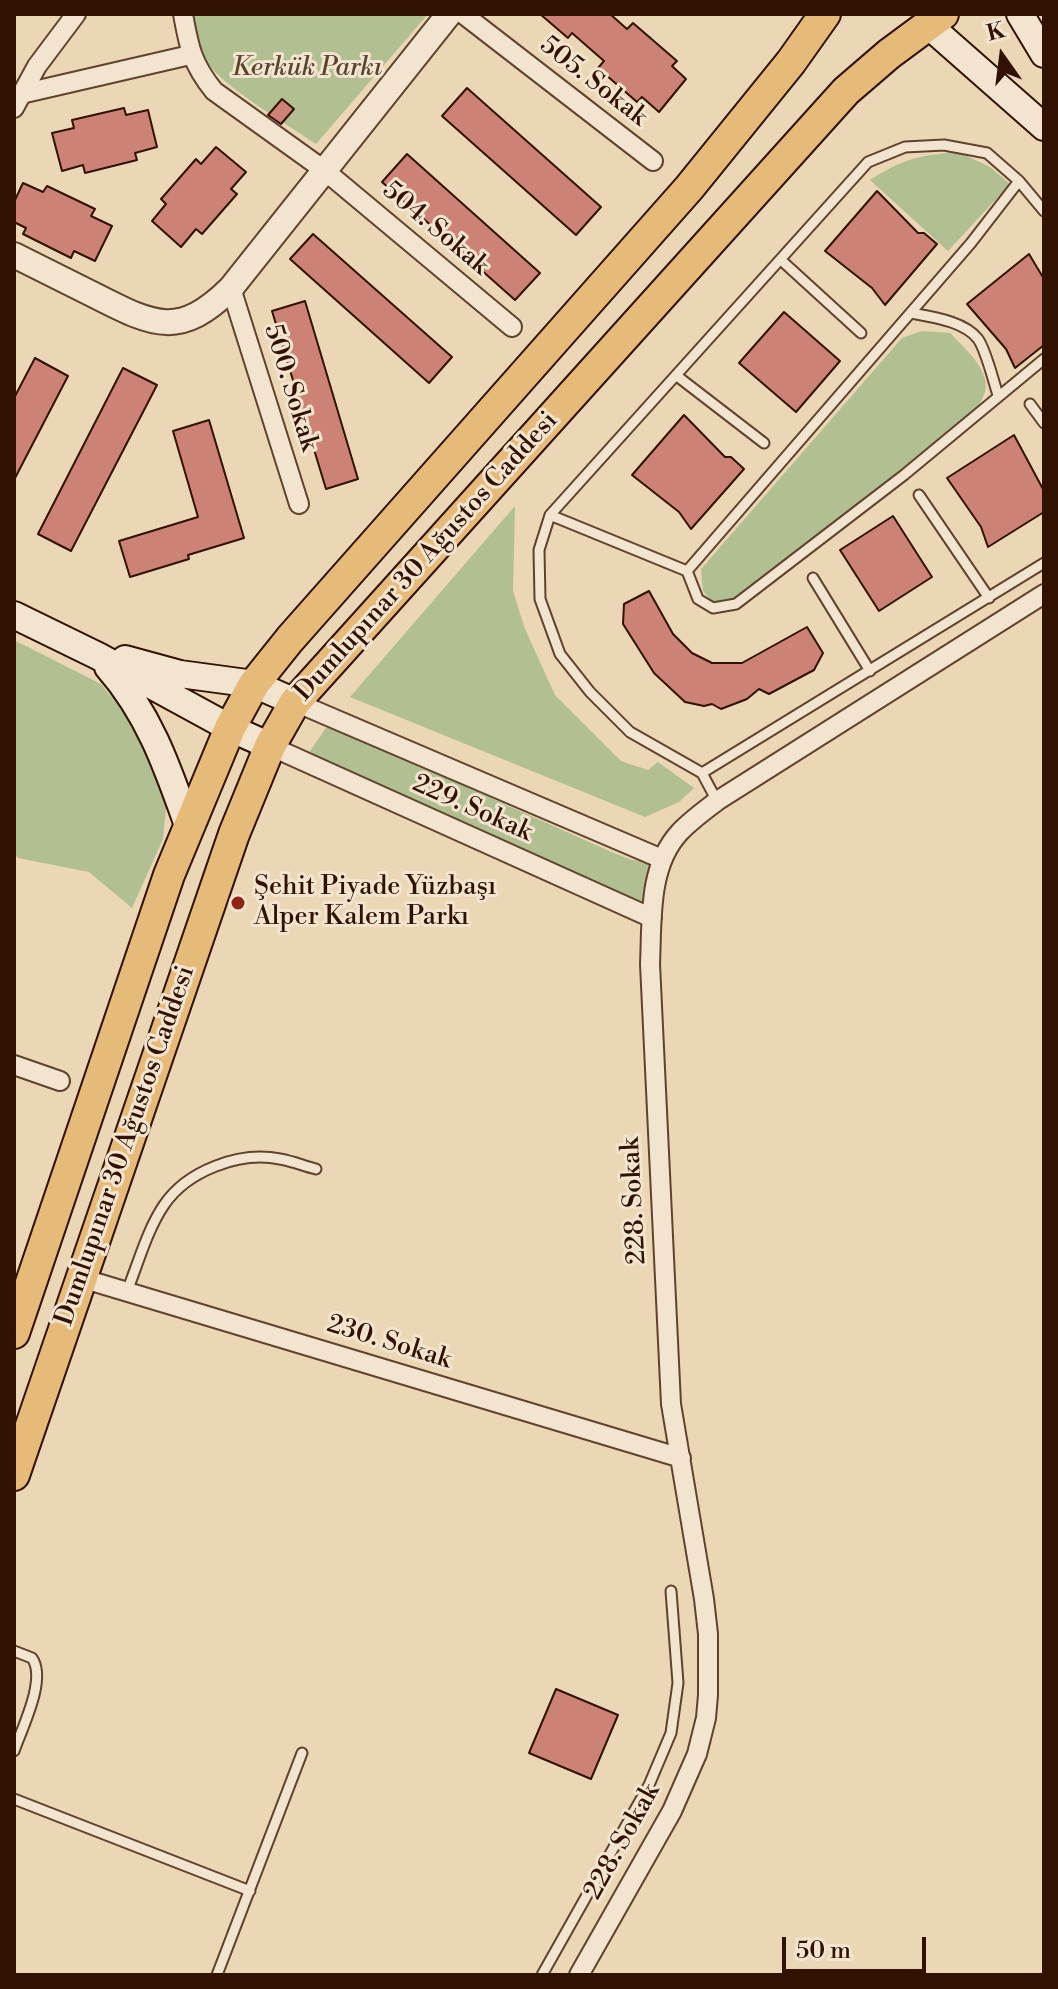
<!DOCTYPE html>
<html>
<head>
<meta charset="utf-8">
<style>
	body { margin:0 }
	#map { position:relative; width:1058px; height:1989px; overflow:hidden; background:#ebd6b5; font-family:"Libre Bodoni",serif }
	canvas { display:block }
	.frame { position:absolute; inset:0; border:16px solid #311201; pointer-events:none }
	.north { position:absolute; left:962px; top:16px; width:80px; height:80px; -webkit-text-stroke:6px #f2e4cf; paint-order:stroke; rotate:346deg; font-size:22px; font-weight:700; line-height:32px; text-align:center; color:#311201 }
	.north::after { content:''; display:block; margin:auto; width:28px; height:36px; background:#311201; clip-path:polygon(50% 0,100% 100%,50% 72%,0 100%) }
	.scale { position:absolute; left:782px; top:1937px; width:144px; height:36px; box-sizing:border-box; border:4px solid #311201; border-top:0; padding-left:10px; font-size:24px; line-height:28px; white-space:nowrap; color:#311201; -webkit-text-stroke:6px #f2e4cf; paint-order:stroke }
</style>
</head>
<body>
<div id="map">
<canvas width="1058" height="1989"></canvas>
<div class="frame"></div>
<div class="north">K</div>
<div class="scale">50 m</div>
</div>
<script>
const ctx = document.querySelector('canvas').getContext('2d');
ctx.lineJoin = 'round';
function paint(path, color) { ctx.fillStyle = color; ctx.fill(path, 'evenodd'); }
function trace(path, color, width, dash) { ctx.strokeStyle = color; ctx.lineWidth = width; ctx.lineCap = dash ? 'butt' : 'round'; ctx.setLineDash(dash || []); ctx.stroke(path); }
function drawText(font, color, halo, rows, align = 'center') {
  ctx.font = font + ' "Libre Bodoni",serif'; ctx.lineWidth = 6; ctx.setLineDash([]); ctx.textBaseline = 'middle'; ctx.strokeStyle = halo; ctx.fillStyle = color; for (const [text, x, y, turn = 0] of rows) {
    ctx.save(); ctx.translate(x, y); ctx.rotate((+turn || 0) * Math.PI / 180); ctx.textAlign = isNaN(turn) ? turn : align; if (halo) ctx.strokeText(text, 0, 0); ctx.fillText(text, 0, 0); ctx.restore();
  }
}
paint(new Path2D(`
	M192,14h236l-112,130c-26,-18 -94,-58 -109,-82 -9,-14 -12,-32 -15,-48z
	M958,152l32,15 20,17 -62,67 -78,-71c32,-21 51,-25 88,-28z
	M922,331l28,2c13,14 41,37 35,59 -2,6 -6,12 -8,18l-245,191 -20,1 -9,-11 -2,-22 201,-231z
	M515,506l-2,85 12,38 30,66 66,66 27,9 10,-8 36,26 -15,14 -34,15 -295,-120z
	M14,640l87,44 26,32 23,42 16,49 -3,32 -31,69 -43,-36 -71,-14 -4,-4z
	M330,726l286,128 16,6 27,3 -17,40 -324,-145 -8,-7 16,-23z`), '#b1bf92');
const building = new Path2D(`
	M540,14h70l17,15 6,-6 44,38 -5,5 14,13 -27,33 -17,-15 -5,5 -39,-34 6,-7 -32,-28 -4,5z
	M467,88l134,119 -25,28 -134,-119z
	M282,99l12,10 -13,15 -13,-9z
	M124,108l2,7 22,-5 9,37 -22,6 2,7 -52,13 -2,-8 -21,6 -10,-38 22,-5 -2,-8z
	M216,147l30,25 -15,17 6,5 -35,40 -6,-5 -15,18 -29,-26 14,-17 -5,-5 35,-40 5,5z
	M407,154l133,119 -25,27 -133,-118z
	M23,183l20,9 4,-6 48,23 -4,7 21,10 -17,35 -21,-10 -3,7 -48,-24 3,-6 -12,-6v-20z
	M877,191l41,42h6l13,11 -52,61 -13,-17 -47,-37z
	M313,234l139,123 -23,26 -139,-124z
	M1029,254l15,25v66l-29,23 -9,-19 -39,-45z
	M305,301l53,178 -32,10 -54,-178z
	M784,312l56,49 -44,51 -57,-49z
	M35,358l33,18 -54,104v-82z
	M123,368l34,17 -86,166 -33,-17z
	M684,415l41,42h6l13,12 -53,60 -12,-17 -47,-37z
	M209,420l35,118 -56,17 1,4 -59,18 -11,-36 79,-24 -25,-86z
	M1014,435l30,56v21l-56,35 -7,-20 -34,-49z
	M893,516l39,61 -53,34 -39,-61z
	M649,591l24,43 19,19 20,10h30l65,-36 16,26 -9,17 -45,24 -10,-5 -12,10 -26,10 -9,-5 -8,2 -19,-4 -31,-29 -31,-49 1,-20z
	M556,1689l62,26 -27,64 -62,-26z`);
paint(building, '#cc8274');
trace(building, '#311201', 2);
const service = new Path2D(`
	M781,260l80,73
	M911,313c21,4 53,8 67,26 8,11 15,41 20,56
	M677,376l87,67
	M1030,404l14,19
	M919,495l70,103
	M550,515l137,56 284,-328 48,-62
	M687,571l11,28 15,9 23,-4 168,-129 140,-116
	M813,578l57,93
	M702,773l342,-210
	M717,801l-15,-28 -72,-41 -40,-40 -30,-38 -20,-55 -1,-49 11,-35 318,-353 37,-15 39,-2 43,8 32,28 25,30
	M127,1291c11,-27 20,-61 37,-86 23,-34 75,-54 116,-46 12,2 24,7 36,10
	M14,1651l18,7c15,21 -10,70 -18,93
	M14,1799l236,92
	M217,1975l85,-222
	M542,1975l107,-190 22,-52 7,-50 -7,-92`);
const minor = new Path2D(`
	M183,14c6,33 9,50 31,77l110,79 188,157
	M463,14l190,147
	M21,94l169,-39
	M14,108l23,-42 39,-52
	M231,288l68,216
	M295,702l367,157
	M270,746l382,172
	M14,1065l46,16
	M81,1278l600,180
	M579,1975l93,-164 25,-57 9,-36 2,-23v-61l-4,-35 -33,-195 -21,-440c2,-43 -2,-97 29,-131 11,-12 25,-22 38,-32l327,-207`);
const tertiary = new Path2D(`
	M14,255c28,14 56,28 84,42 57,29 82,41 133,-9l218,-274`);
const secondary = new Path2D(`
	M1020,14l24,40
	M927,24l117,103
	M14,615l84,41 132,72 40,18
	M125,659l55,15 74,10 41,18
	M108,667c42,48 60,102 81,161`);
const primary = new Path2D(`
	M14,1333l155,-458 61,-147 24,-44 36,-45 399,-451 102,-126 34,-48
	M14,1475l220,-641 36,-88 25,-44 551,-611 43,-37 54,-40`);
trace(service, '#60432e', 13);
trace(minor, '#60432e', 22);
trace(tertiary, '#60432e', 28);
trace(secondary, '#311201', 30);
trace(primary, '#311201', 34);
trace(service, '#f2e4cf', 9);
trace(minor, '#f2e4cf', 18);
trace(tertiary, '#f2e4cf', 24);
trace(secondary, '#f2e4cf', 26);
trace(primary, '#e6bb7a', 30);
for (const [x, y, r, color] of [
	[238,903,8,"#8f2418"]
]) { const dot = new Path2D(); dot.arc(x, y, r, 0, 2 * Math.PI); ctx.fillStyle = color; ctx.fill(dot); trace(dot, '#f2e4cf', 3); }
drawText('italic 26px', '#57462c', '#f2e4cf', [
	["Kerkük Parkı",307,69]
]);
drawText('26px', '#311201', '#f2e4cf', [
	["505. Sokak",593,82,38],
	["504. Sokak",435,229,40],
	["500. Sokak",290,388,73],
	["Dumlupınar 30 Ağustos Caddesi",427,557,-48],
	["229. Sokak",472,809,24],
	["Dumlupınar 30 Ağustos Caddesi",126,1146,-71],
	["228. Sokak",635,1201,-93],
	["230. Sokak",389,1343,17],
	["228. Sokak",623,1842,-61]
]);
drawText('26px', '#311201', '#f2e4cf', [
	["Şehit Piyade Yüzbaşı",254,888],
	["Alper Kalem Parkı",254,918]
], 'left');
</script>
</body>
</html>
